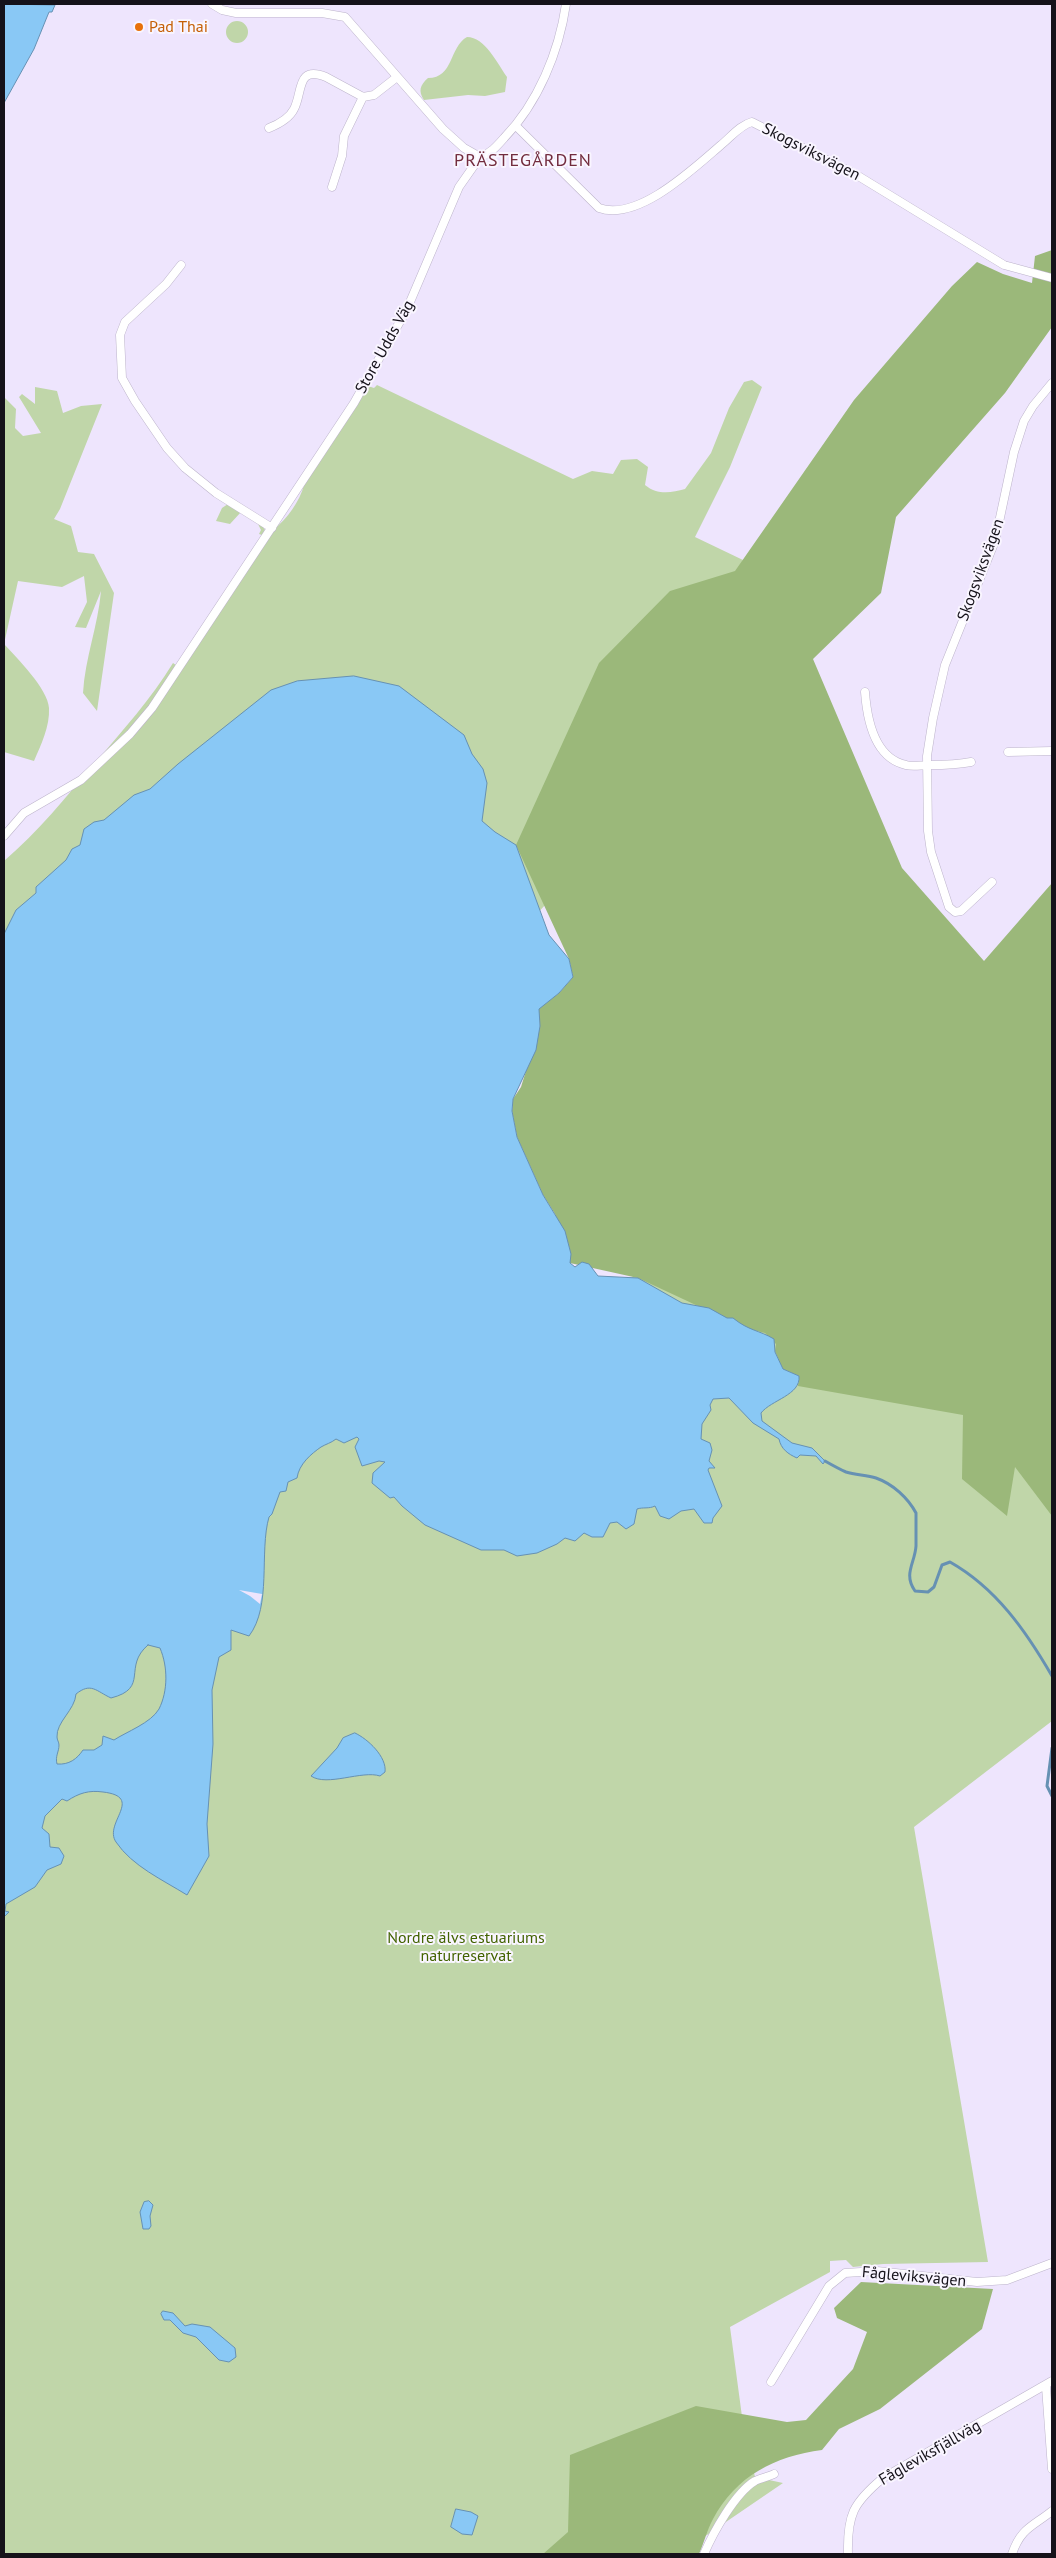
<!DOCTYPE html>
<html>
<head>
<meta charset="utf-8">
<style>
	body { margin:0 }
	#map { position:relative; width:1056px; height:2558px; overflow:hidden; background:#eee5fd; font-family:"PT Sans",sans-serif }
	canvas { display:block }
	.frame { position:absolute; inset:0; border:5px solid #15121a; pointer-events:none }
</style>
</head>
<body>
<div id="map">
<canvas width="1056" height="2558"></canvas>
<div class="frame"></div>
</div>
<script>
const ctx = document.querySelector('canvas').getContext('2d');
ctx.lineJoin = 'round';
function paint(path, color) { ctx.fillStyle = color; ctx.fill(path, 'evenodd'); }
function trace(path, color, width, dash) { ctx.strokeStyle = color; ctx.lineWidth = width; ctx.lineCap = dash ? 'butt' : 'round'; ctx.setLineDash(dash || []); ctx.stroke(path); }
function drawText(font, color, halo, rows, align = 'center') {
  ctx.font = font + ' "PT Sans",sans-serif'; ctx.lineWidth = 4; ctx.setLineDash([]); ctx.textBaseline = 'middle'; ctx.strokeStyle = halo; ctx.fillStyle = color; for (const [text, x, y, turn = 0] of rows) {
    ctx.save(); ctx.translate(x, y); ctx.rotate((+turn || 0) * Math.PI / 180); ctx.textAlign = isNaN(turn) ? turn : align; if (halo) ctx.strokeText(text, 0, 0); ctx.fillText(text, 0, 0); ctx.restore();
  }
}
paint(new Path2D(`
	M226 32a11 11 0 1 1 22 0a11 11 0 1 1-22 0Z
	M467,37c18,0 30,26 40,40l-2,15 -20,4 -17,-1 -44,5c-6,-9 -4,-15 4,-22 26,0 21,-31 39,-41z
	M752,380l10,7 -32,80 -35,70 48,23 -161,306 -69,73 -6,307 88,74 97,-112 360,265v248l-138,106 74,435 -105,2 -30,3 -7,-7 -16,1v11l-100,55 13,97 12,53 28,6 -104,71h-675v-1693c34,-29 62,-64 91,-98 28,-33 56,-64 78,-100l7,5 94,-139c13,-10 26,-28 30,-44l64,-99 6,2 3,-3 196,94 19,-8 21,3 8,-14 16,-1 11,8 -3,18c12,10 26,8 40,4l26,-36 18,-45 15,-26z
	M35,387l22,4 6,22 18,-7 21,-2 -42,105 -6,10 17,7 7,26 16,2 20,39 -17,118 -14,-18c2,-35 15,-67 18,-102l-15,37 -11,-1 12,-25 -3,-26 -22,11 -44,-6 -14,63c13,14 44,45 45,64 1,18 -8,37 -15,53l-30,-9v-355l12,12 -1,19 8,8 18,-3 -22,-36 3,-3 13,10z
	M228,504l33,20 4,6 -3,5 -3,-1 2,-4 -3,-6 -17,-12 -11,12 -14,-3 6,-13z`), '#c0d6a9');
paint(new Path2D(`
	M1052,250v77l-47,66 -109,124 -15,76 -68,66 89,209 82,93 68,-78v633l-37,-49 -8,49 -45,-37 1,-64 -165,-29 1,-10 -16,-7 -8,-18 1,-7 -11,-11 -20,-5 -107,-50 -68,-15 -15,-49 -12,-19 -26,-58 -5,-26 1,-12 8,-12 19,-61 -2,-17 21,-16 14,-16 -4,-18 -53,-114 83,-182 71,-72 65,-20 119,-171 98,-114 25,-24 26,12 29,9 3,-27z
	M861,2282l132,7 -11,40 -102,80 -41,20 -17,21c-47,6 -86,26 -109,69 -6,11 -9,24 -14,35h-156l25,-22 2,-77 126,-49 91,16 19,-2 47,-51 14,-37 -30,-14 -3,-10z`), '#9bb87a');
const water = new Path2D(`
	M4,4l51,1 -3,7h-3l-15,37 -30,54z
	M354,676l45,10 65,49 8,19 11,15 4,14 -5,38 13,11 21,13 33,90 20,24 4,18 -14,16 -20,16 1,17 -4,24 -23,49 -1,12 5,26 26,58 22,36 6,23 -1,9 5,4 7,-5 7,2 9,12 40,2 44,25 27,5 18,10h6c16,13 26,12 41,21l1,13 8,17 16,7c2,19 -28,24 -38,37l1,8 30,22 20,5 13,13 -2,3 -7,-8 -16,-1 -3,3c-9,-4 -16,-9 -18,-19l-26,-16 -24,-25 -16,1 -3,6 1,5 -9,14 -1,15 9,4 2,7 -3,11 6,7h-6l-1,2 14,36 -9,12 -1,5h-8l-10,-14 -13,2 -12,8 -9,-3 -5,-10c-6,3 -12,1 -18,3l-3,15 -8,5 -9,-7 -7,1 -7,14h-11l-8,-4 -9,8 -10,-3 -8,6 -20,9 -20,3 -13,-6h-23l-56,-25 -23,-19 -8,-9 -4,1 -18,-15 1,-10 12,-11 -6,-1 -17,5 -7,-19 4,-8 -2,-2 -13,6 -8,-4c-5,4 -10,5 -15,8 -10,7 -22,17 -24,31l-9,4 -2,9 -6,1 -8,22 -3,3c-10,35 3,89 -20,119l-18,-6v20l-12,7 -7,33 1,54 -6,80 2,32 -22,39c-24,-15 -55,-29 -71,-53 -13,-19 29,-45 -13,-50 -14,-2 -24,1 -36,9l-5,-2 -17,17 -3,12 7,6 1,13 9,1 5,8 -3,8 -14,6 -12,17 -29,17 -1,7 4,1 -5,5v-983l12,-24 20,-17v-6l30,-27 6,-11 8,-4 4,-16 10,-7 10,-2 30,-25 16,-6 28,-25 93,-74 26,-9zM148,1645l12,3c8,19 8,43 -1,61 -8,14 -33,23 -45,31l-11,-4 -1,9 -8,5h-11c-6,9 -14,15 -26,14 -2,-8 2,-12 2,-19 0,-3 -2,-5 -2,-8 -1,-15 18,-27 19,-43 15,-12 20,-3 35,4 39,-10 11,-31 37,-53z
	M355,1733c13,6 32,24 30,39l-5,4c-18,-6 -53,11 -69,0l26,-28 6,-10z
	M149,2201l4,4 -3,11 1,10 -2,3h-6l-3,-17 4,-10z
	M163,2311l10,2 12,13 7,-2 18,3 25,21 1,9 -7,5 -10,-2 -23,-23 -13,-4 -13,-13h-6l-3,-6z
	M456,2509l15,3 7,4 -6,19 -10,-1 -11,-7z`);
paint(water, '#89c8f5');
trace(water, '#6691b3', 1);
paint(new Path2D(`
	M239,1590l23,4 -2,10 -10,-8z`), '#eee5fd');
trace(new Path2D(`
	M825,1461c7,4 14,8 21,11 10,3 21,3 30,6 17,6 32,20 40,35 0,11 0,22 0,33 -1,17 -13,28 -1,45l13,1 6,-5 8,-22 8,-3c46,26 76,69 102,114
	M1052,1748l-5,38 5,10`), '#6691b3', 3);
const minor = new Path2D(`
	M212,4l10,6 14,3h86l23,4 98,112 21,19 16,9c10,-3 17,-11 24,-19 34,-35 55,-86 62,-134
	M516,126l83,82c39,14 95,-40 122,-63 10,-8 19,-20 31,-23l103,52 149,91 48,13
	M269,128c10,-4 20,-9 25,-19 9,-17 2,-44 32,-32l37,20 11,-2 23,-18
	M332,187l10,-31 2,-20 19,-39
	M181,265l-15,19 -41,38 -5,13 2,43 13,23 32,47 18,20 31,25 56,35
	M865,692c2,27 9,66 41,73 7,2 15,0 23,0 15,0 27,0 42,-3
	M1008,752l44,-1
	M4,836l20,-23 57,-33 49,-46 22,-26 202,-305 53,-94 52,-122 21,-30
	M992,882l-31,29 -6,1 -6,-5 -18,-55 -3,-21 -1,-75 6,-38 12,-53 50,-124 19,-89 10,-31 9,-15 19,-23
	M771,2382l58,-96 16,-13 32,-2 100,11 30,-2 45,-17
	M1046,2387l6,82
	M704,2554c9,-21 31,-61 51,-73 6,-3 13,-4 19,-7
	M848,2554c-1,-39 5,-51 35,-76l169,-97
	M1012,2554c9,-26 20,-27 40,-43`);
trace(minor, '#bdb4cb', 9);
trace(minor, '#fff', 8);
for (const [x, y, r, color] of [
	[139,27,5,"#e8710a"]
]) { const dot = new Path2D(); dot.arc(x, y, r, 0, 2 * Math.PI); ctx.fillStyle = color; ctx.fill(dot); trace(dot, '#f9f5ff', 2); }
drawText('16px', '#c56008', '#f9f5ff', [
	["Pad Thai",149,27]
], 'left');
drawText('16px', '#15121a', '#f9f5ff', [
	["Skogsviksvägen",811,152,27],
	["Store Udds Väg",385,347,-61],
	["Skogsviksvägen",981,570,-70],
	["Fågleviksvägen",914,2277,5],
	["Fågleviksfjällväg",930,2453,-30]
]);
drawText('16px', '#426301', '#f9f5ff', [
	["Nordre älvs estuariums",466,1938],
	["naturreservat",466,1956]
]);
ctx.letterSpacing = '1px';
drawText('18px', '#722c3e', '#f9f5ff', [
	["PRÄSTEGÅRDEN",523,161]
]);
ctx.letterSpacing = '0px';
</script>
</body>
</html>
